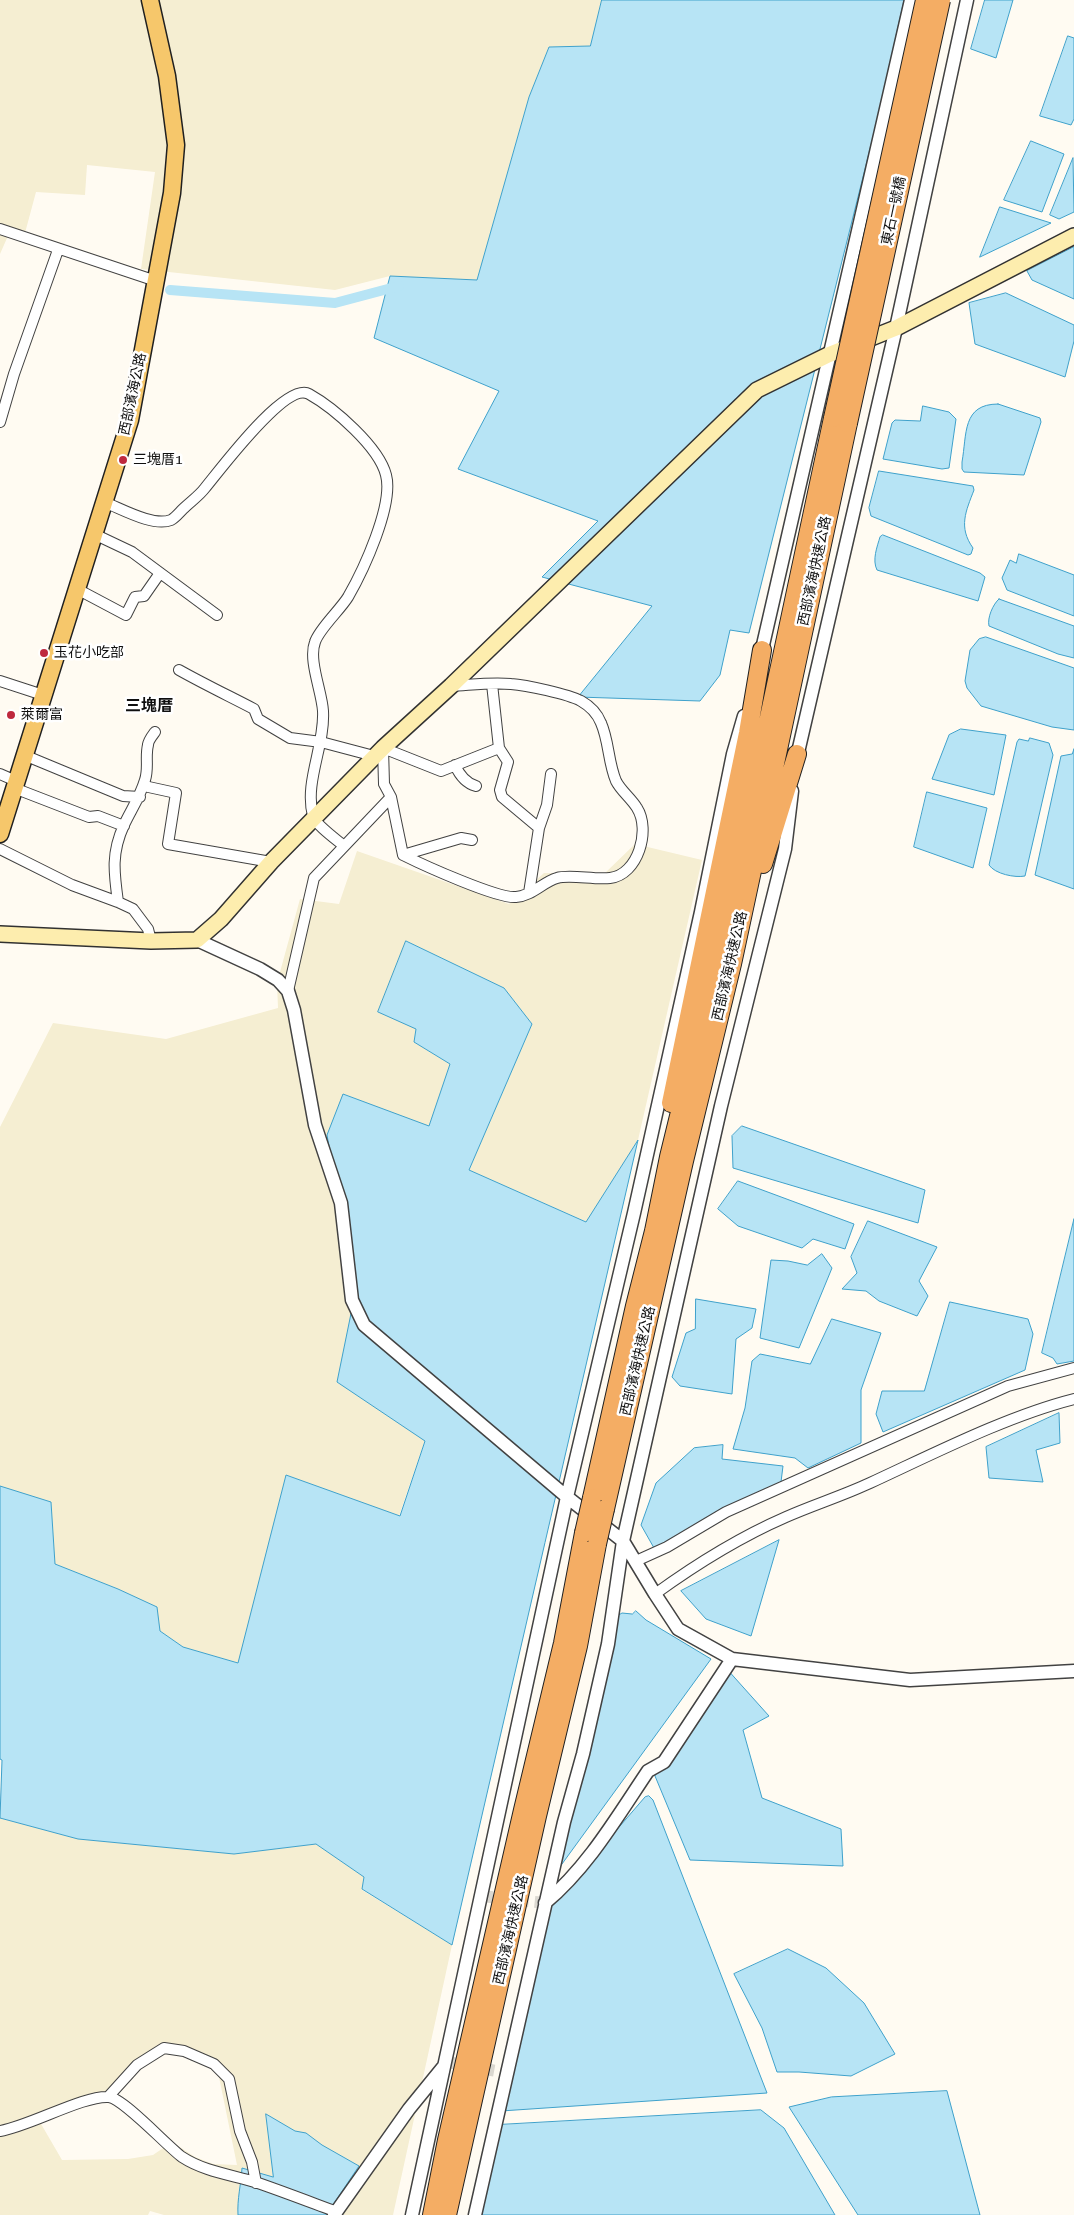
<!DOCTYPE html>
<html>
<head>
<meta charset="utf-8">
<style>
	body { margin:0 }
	canvas { display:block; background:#fffbf2 }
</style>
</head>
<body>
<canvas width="1074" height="2215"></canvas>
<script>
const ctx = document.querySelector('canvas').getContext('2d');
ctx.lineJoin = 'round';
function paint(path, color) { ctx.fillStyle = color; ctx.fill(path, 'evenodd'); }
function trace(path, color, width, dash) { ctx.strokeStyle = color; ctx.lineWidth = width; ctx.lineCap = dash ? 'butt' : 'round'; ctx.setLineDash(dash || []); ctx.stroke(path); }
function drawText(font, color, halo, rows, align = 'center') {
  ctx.font = font + ' "Roboto Serif","Noto Sans TC",serif'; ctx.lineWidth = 5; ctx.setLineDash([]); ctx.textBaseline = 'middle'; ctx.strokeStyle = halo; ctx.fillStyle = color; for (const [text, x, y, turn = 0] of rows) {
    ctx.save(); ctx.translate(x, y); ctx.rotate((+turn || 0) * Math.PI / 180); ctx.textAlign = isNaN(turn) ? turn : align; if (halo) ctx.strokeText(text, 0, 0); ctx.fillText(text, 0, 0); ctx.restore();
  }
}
paint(new Path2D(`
	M0,0h602l-12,46 -41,1 -20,50 -52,183 -87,-4 -55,14 -194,-21 14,-97 -68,-7 -2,30 -49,-3 -11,41 -14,-4 -11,25z
	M635,844l67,16 -64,280 -51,82 -118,-52 63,-146 -28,-36 -98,-47 10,88 -2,13 36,22 -21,63 -86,-33 12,200 -17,88 87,58 -26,76 -113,-41 -47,188 -56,-16 -23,-16 -4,-24 -38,-18 -63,-25 -4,-61 -51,-17v-359l53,-104 113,16 112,-31 -1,-25 23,-84 39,5 18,-53 152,53 35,-31 60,1z
	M0,1818l78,21 156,15 82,-10 48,33 -2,13 90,55 -59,270h-67l33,-49 -93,-51 7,62 -33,38h-76l-14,-4 -2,4h-148zM159,2047l48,17 12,13 18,88 -24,-1 -18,-7 -23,-15 -19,13 -25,4 -66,1 -25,-43 66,-19z`), '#f5eed2');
const water = new Path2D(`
	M602,0h302l-26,117 -129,516 -19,-3 -10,45 -20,26 -122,-4 74,-91 -110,-29 56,-56 -140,-52 41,-78 -125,-53 16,-62 87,4 52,-183 20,-50 41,-1z
	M985,0h28l-17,58 -25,-9z
	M1068,36l6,2v81l-3,6 -31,-9z
	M1031,141l33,13 -22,58 -38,-12z
	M1073,158l1,54 -15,7 -9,-4z
	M1000,207l51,16 -71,34z
	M1074,247v52l-42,-19 -5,-9z
	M1006,293l68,32v16l-9,36 -90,-33 -6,-41z
	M998,404l42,14 1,4 -17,53 -60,-3 -2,-3v-7c5,-28 0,-58 36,-58z
	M923,406l26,6 7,7 -7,49 -7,1 -59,-10 9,-36 3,-3 25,1z
	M879,471l94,15 1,4c-8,21 -16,37 -1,58l-2,6 -3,1 -97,-39 -2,-8z
	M883,535l97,38 5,4 -7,24 -101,-31c-5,-10 0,-23 3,-33z
	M1019,554l55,21v41l-67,-26 -5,-12 8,-18 6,3z
	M999,599l75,27v32l-16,-4 -69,-28c-2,-8 4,-22 10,-27z
	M986,637l88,31v62l-22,-3 -71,-21 -14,-18 -2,-7 5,-31 9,-11z
	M961,729l45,6 -12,60 -62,-16 17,-44z
	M1030,738l19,5 4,12 -28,121c-10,2 -30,-2 -36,-11l28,-123 2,-3 9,2z
	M1074,749v140l-39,-14 26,-119 11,-2z
	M927,792l60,16 -14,60 -59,-21z
	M406,941l98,47 28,36 -63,146 117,52 52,-82 -186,805 -90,-56 2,-12 -48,-33 -82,10 -156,-15 -78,-21 2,-58 -2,-1v-273l51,16 4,62 63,25 39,18 3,24 23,16 55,16 48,-188 114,41 25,-75 -88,-59 18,-88 -28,-159 16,-41 86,32 21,-62 -36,-22 2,-13 -38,-17z
	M742,1126l183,64 -7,33 -185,-55 -1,-32z
	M738,1181l116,43 -9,25 -32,-10 -11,9 -64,-22 -20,-17z
	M1074,1219v142l-17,3 -4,-6 -11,-5z
	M868,1221l69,26 -18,34 9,15 -11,20 -38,-15 -13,-10 -24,-2 15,-16 -6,-16z
	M822,1254l10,14 -33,80 -39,-10 11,-78 17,1 19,4z
	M696,1299l60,10 -4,19 -16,11 -4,55 -52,-8 -8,-9 14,-44 9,-4z
	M950,1302l78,17 5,15 -8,36 -142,62 -7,-18 6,-23h42z
	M832,1319l49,14 -20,57v53l-53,25 -13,-10 -62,-9 12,-41 7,-47 8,-7 50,10z
	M1059,1413l1,30 -24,7 7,32 -54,-4 -3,-31z
	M723,1445l-1,14 61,7 -2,16 -127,66 -13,-23 15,-42 38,-35z
	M779,1540l-28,96 -45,-17 -25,-28z
	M636,1611l10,9 65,39 -157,216 58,-256 10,-6 10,1z
	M726,1668l43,48 -26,14 19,68 79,31 2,37 -153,-6 -35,-84 2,-14z
	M649,1796l4,4 114,293 -266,18 44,-198 100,-116z
	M788,1949l38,19 38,35 31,51 -44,22 -52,-4h-22l-15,-44 -28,-54z
	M947,2091l33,124h-122l-69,-108 42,-10z
	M761,2110l23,18 51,87h-358l20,-90z
	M266,2114l29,17 11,2 16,12 37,21 -33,49h-88c-1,-16 3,-30 4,-47l31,9z`);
paint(water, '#b7e4f5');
trace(water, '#3fa1cb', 1);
trace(new Path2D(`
	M170,290l165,13 64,-17`), '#b7e4f5', 10);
trace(new Path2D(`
	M481,1896l64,7
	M447,2062l60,11`), '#dbd8d0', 12, [12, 6]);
const minor = new Path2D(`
	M0,229l156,52
	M0,422l14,-48 44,-124
	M104,502c18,7 49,25 67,18 4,-2 8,-7 12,-11 7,-7 16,-13 22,-21 15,-18 81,-107 104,-94 25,14 70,53 77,81 8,30 -23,96 -38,122 -8,13 -29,32 -33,45 -7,18 7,50 8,69 2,35 -19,71 -10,105 2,8 24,24 31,30
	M94,534l38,18 85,63
	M77,589l49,26 9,-18 9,-1 16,-23
	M179,670c25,14 50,26 75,39l4,10 32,19 31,4 53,14
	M0,681l43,14
	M492,684l7,64 9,14 -8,28 2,7 37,31 -10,65
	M451,686c20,-1 40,-4 60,-2 15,1 57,10 70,17 9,5 16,12 20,22 8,18 7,39 15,58 5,10 15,17 21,27 14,22 1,67 -27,70 -15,2 -41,-4 -53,0 -14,4 -25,18 -41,19 -18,2 -93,-32 -113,-42l-12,-58 -7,-13 -1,-36 58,23 58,-23
	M24,755l99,41 17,1
	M455,765c4,9 10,18 21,21
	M0,774l16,7
	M144,786l32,7 -8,51 103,18
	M14,788l75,29 9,-1 26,10
	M539,828l8,-23 4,-31
	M0,849l72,36 46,17 15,7 15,20 3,12
	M403,855l58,-17 11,2
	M118,902c-4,-29 -7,-49 6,-77 7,-15 16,-28 21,-45 4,-12 0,-23 3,-35 0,-4 4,-9 7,-13
	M288,991l26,-113 77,-81
	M636,1561l31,-14 59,-35 282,-126 66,-18
	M655,1594c40,-29 85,-57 131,-77 27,-12 56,-21 84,-34 63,-29 137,-67 204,-84
	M108,2097l29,-32 27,-17 20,3 30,13 15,15 11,52 12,31 4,21
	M0,2131c30,-5 84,-36 109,-34 15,2 57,48 73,60 23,15 51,18 76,26 26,9 52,19 79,29`);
const tertiary = new Path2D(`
	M760,658l151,-658
	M796,761l100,-433 71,-328
	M197,940l63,29 18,11 10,11 6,19 21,115 26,78 11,97 12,25 203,172 56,44 32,53 23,35 54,30
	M545,1903c43,-36 72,-86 103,-132l16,-9 68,-103 178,21 164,-9
	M334,2215l75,-106 35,-43
	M412,2215l155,-718 67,-284 67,-301 32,-158 11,-38
	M475,2215l89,-393 19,-68 25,-110 15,-103 98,-435 64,-257 7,-58`);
const secondary = new Path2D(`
	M0,934l151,7 46,-1 24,-21 50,-57 112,-114 68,-62 306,-296 71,-35 68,-27 178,-92`);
const primary = new Path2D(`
	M0,834l130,-414 42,-227 4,-48 -9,-69 -17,-76`);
const trunk = new Path2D(`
	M763,864l34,-110
	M671,1103l77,-370 14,-83
	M592,1498l43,-192 19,-75 15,-74 48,-196 116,-543
	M605,1509l79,-348 48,-197 116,-541
	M432,2215l15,-75 76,-330 40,-167 21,-110
	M447,2215l90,-399 41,-170 19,-102`);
trace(minor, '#424242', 12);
trace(tertiary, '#424242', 15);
trace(secondary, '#313131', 18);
trace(primary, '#202020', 19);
trace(trunk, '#202020', 20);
trace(minor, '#fff', 10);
trace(tertiary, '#fff', 12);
trace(secondary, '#fdedae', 15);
trace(primary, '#f6c76b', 16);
trace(trunk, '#f4ad64', 18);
const trunkBridge = new Path2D(`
	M833,418l92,-418
	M848,423l93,-423
	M584,1533l8,-35
	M597,1544l8,-35`);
trace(trunkBridge, '#202020', 20, []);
trace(trunkBridge, '#f4ad64', 18);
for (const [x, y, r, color] of [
	[123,460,5,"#be293e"],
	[44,653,5,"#be293e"],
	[11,715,5,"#be293e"]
]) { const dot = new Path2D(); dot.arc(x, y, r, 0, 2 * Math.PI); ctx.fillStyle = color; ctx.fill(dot); trace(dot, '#fff', 2); }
drawText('14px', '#0f0f0f', '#fff', [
	["東石一號橋",894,211,-78],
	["西部濱海公路",133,394,-78],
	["西部濱海快速公路",815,571,-78],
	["西部濱海快速公路",730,966,-77],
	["西部濱海快速公路",638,1361,-77],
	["西部濱海快速公路",511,1930,-77]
]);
drawText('14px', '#0f0f0f', '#fff', [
	["三塊厝1",133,460],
	["玉花小吃部",54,653],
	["萊爾富",21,715]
], 'left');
drawText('bold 16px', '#0f0f0f', '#fff', [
	["三塊厝",149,706]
]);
</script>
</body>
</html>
